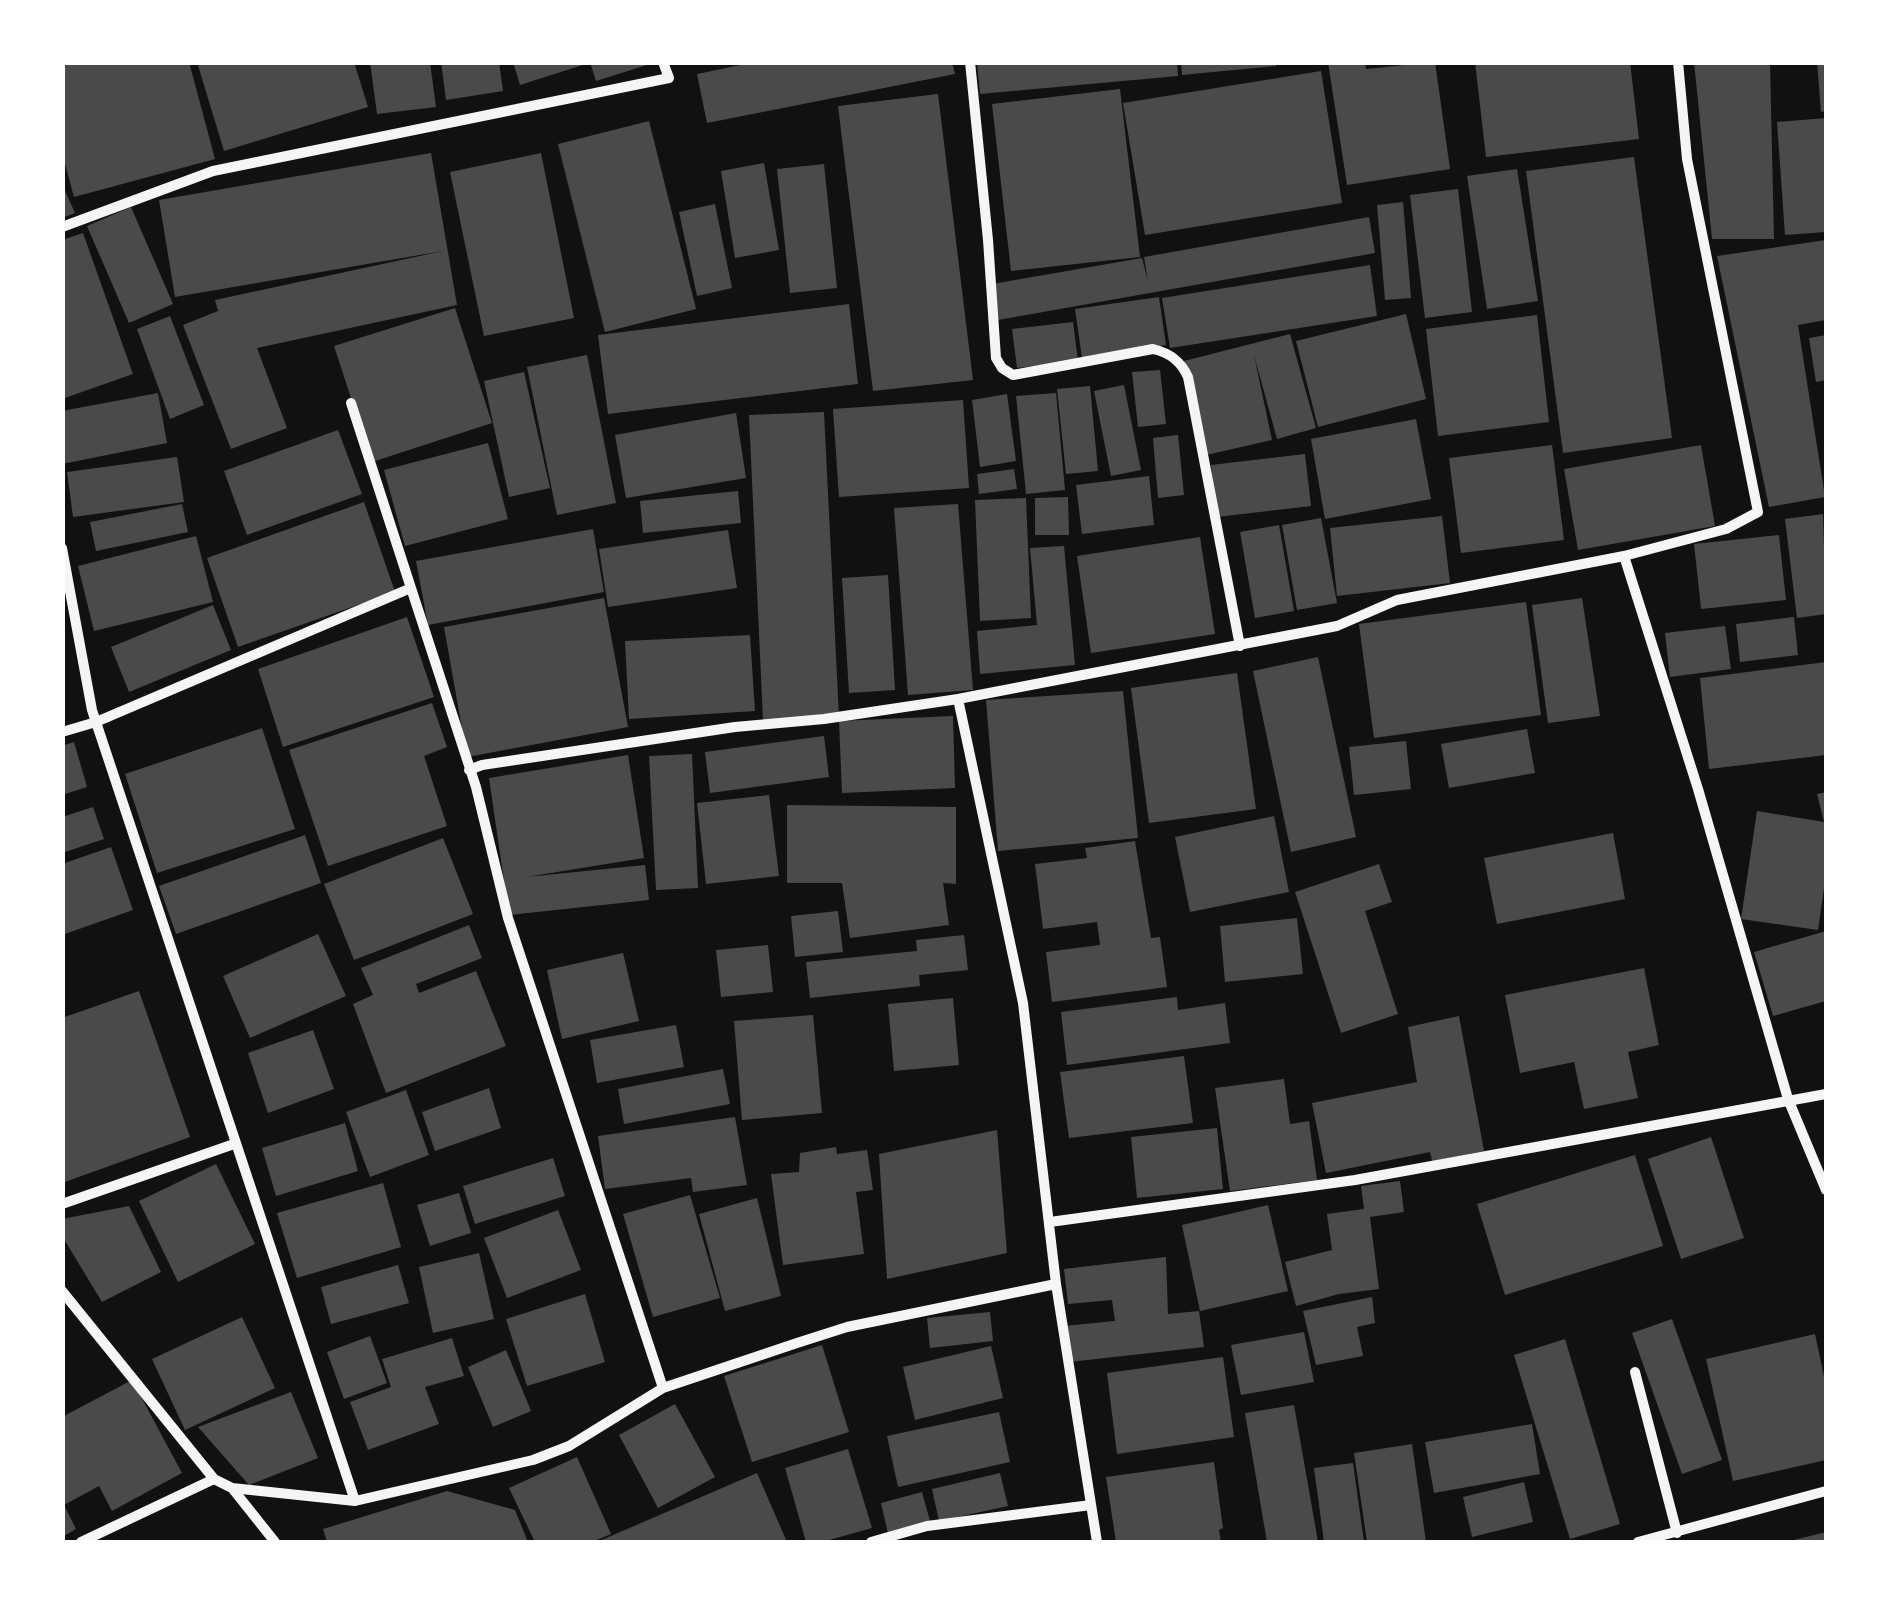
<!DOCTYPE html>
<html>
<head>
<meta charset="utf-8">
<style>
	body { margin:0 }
	#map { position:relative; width:1889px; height:1605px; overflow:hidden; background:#111; font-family:"Golos Text",sans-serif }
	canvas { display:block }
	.frame { position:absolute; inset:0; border:65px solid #fff; pointer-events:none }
</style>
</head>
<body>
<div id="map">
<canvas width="1889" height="1605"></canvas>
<div class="frame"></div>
</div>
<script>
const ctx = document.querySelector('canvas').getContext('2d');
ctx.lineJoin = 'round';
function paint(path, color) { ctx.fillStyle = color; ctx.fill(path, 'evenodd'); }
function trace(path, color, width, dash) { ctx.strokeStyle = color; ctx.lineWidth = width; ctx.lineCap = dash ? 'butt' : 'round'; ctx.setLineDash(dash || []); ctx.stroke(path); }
paint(new Path2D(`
	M62,62h127l26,97 -141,38 -12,-44z
	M197,62h157l14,45 -144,44z
	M370,62h60l6,45 -59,7z
	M441,62h58l4,29 -57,9z
	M513,62h76v1l-69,22z
	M590,62h63v1l-57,18z
	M755,62h197l3,12 -248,49 -10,-49z
	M977,62h200l1,14 -198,18z
	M1181,62h94l1,4 -94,9z
	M1328,62h37l1,7 69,-7 15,107 -103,16z
	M1475,62h155l9,77 -153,18z
	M1694,62h76l4,177h-62z
	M1817,62h9v49l-5,1z
	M1321,71l21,132 -197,32 -22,-132z
	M1120,89l20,168 -129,14 -19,-167z
	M938,94l35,286 -100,11 -35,-285z
	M1826,118v114l-41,3 -8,-113z
	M649,121l47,188 -91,23 -47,-188z
	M431,153l26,152 -200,43 30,80 -56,21 -48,-124 35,-14 -3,-11 228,-49 -268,46 -16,-97z
	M541,153l33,165 -90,18 -34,-164z
	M1634,157l38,281 -109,15 -37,-282z
	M764,163l15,87 -44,8 -14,-87z
	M824,164l13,124 -47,5 -13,-124z
	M1517,169l21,132 -51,8 -20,-133z
	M62,184l13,29 -13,5z
	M1458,189l14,123 -47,6 -15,-123z
	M1403,202l8,96 -26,2 -8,-95z
	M715,204l17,84 -35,8 -18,-84z
	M131,207l42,97 -44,19 -42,-97z
	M1369,217l6,36 -377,67 -6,-36 150,-26 6,24 -4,-25z
	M83,233l50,141 -71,25v-159z
	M1826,240v80l-28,5 27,172 -56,10 -52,-251z
	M1370,265l7,51 -207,32 -8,-50z
	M1159,297l7,48 -84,13 -7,-49z
	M849,304l9,80 -250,30 -10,-79z
	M455,308l37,115 -120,39 -38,-116z
	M1406,314l20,85 -108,28 -22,-86z
	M1537,315l12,107 -111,14 -12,-107z
	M170,316l34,89 -34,14 -33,-90z
	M1073,322l5,39 -61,7 -5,-39z
	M1290,334l26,94 -39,11 -23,-84 18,85 -66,15 -22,-94z
	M1826,335v45l-10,2 -7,-44z
	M587,355l29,148 -59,12 -30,-148z
	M1160,370l6,54 -28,3 -6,-55z
	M524,372l26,116 -41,9 -25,-116z
	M1124,385l17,85 -30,6 -17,-85z
	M1090,386l8,85 -32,3 -9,-85z
	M158,393l9,50 -105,21v-53z
	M1056,393l9,97 -39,4 -10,-98z
	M1007,394l9,67 -36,6 -8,-67z
	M963,400l6,88 -130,9 -6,-88z
	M824,412l15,305 -76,3 -14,-305z
	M736,413l10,65 -120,20 -11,-63z
	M1416,419l15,80 -106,20 -14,-80z
	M338,430l24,64 -115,41 -23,-64z
	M1178,435l6,60 -26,3 -5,-60z
	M488,443l20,76 -103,27 -21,-76z
	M1552,445l12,95 -103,13 -12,-95z
	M1701,445l14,81 -137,24 -14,-81z
	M1305,454l6,52 -94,11 -6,-52z
	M177,457l7,45 -111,15 -6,-45z
	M1014,469l3,20 -38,5 -2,-20z
	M1149,476l5,49 -72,9 -6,-49z
	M738,491l3,32 -98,10 -3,-32z
	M1068,497l1,38h-34v-37z
	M1026,498l5,120 -51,3 -5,-121z
	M364,502l31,90 -157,55 -31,-89z
	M182,504l6,28 -92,19 -6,-29z
	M958,504l15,186 -65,5 -14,-187z
	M1823,514l3,100 -29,4 -12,-99z
	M1442,516l8,67 -113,13 -7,-68z
	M1321,518l16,85 -40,7 -15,-85z
	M1279,525l15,86 -39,7 -15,-86z
	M593,529l11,63 -176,33 -12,-64z
	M728,530l9,58 -129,19 -9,-58z
	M1779,535l7,65 -85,9 -7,-65z
	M196,536l17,66 -119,29 -16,-65z
	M1200,537l15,97 -124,19 -14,-97z
	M1064,546l11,119 -95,9 -3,-43 60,-6 -7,-77z
	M888,575l7,115 -46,3 -7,-115z
	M604,598l24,129 -161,30 -23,-130z
	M1582,598l18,118 -52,7 -16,-118z
	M1526,602l15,113 -167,23 -15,-114z
	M213,605l18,45 -102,42 -18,-45z
	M407,617l27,80 -151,50 -25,-78z
	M1794,617l4,38 -58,7 -4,-38z
	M1725,626l6,43 -61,8 -5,-44z
	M750,635l5,76 -126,8 -4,-78z
	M1318,657l38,180 -65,15 -38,-181z
	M1826,662v93l-117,14 -9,-91z
	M1237,673l19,136 -107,14 -18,-135z
	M1123,691l15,147 -140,13 -12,-151z
	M432,703l15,44 -23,9 23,70 -119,40 -39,-116z
	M953,716l2,72 -113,5 -3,-72z
	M262,728l33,101 -138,44 -32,-99z
	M1527,729l8,44 -86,15 -8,-44z
	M824,736l5,41 -119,16 -5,-41z
	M1406,741l5,48 -57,6 -5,-48z
	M74,742l13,45 -25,8v-49z
	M692,754l6,134 -42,2 -7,-134z
	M628,755l16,103 -118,19 119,-12 4,35 -140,15 -20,-137z
	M1826,792v82l-8,56 -77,-11 16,-108 67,11 -7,-28z
	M769,795l10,81 -73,8 -9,-81z
	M787,805l169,2v77l-13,-1 6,42 -99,13 -8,-55h-55z
	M93,807l11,32 -42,14v-36z
	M1274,816l15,76 -99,20 -15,-75z
	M1613,833l12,66 -128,25 -13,-66z
	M305,835l16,48 -145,51 -17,-48z
	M443,838l30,76 -119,46 -30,-76z
	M1135,841l16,97 9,-1 7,50 -115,15 -6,-50 54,-7 -3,-23 -54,7 -8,-65 52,-6 -2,-10z
	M111,847l22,63 -71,25v-71z
	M1379,864l13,38 -27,9 33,103 -57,19 -46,-141z
	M838,911l5,41 -48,5 -4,-41z
	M1297,918l6,56 -78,8 -5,-56z
	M469,925l13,33 -66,26 3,9 57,-22 30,75 -120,47 -33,-89 20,-9 -12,-27z
	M1826,931v70l-53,15 -19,-64z
	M318,934l28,62 -96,42 -27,-62z
	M964,935l4,35 -49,5 1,11 -110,12 -4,-36 111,-11 -1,-11z
	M768,945l5,47 -52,5 -5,-47z
	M623,953l16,68 -77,18 -15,-69z
	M1644,968l15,77 -31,7 10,46 -54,11 -10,-47 -54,11 -15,-78z
	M139,991l51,146 -128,46v-165z
	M1177,997l1,13 47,-7 5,40 -163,22 -6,-53z
	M953,998l6,67 -65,6 -6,-67z
	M813,1015l9,98 -80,7 -8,-99z
	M1459,1016l25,135 -52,10 -2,-9 -104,21 -14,-70 105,-21 -9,-55z
	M676,1025l8,42 -87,16 -7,-43z
	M313,1030l21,59 -66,24 -20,-60z
	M1184,1056l9,67 -124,15 -9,-66z
	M723,1069l7,35 -106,20 -6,-35z
	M1284,1079l6,45 19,-3 8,59 -87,11 -15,-103z
	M489,1088l12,40 -66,23 -13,-39z
	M406,1090l23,65 -59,22 -24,-65z
	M735,1117l12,68 -54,7 -2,-14 -86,11 -7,-53z
	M345,1123l13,48 -82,25 -14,-48z
	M1217,1128l6,61 -86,9 -6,-61z
	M997,1130l10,123 -120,26 -8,-125z
	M1711,1137l33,101 -63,21 -33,-100z
	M836,1147l1,7 30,-4 6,40 -17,2 8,62 -81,11 -12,-91 28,-2 1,-19z
	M1635,1155l28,91 -158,49 -28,-91z
	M553,1158l12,38 -90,28 -12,-38z
	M216,1164l39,80 -77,38 -39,-81z
	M1400,1181l4,31 -34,5 9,72 -40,5 -43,12 -11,-44 47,-12 -5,-36 37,-5 -3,-23z
	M383,1183l18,64 -104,31 -20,-65z
	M459,1193l12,40 -41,13 -13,-41z
	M690,1195l30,103 -67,19 -30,-103z
	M757,1198l24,98 -56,15 -26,-97z
	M1268,1205l20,86 -88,20 -18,-86z
	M129,1206l32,66 -59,30 -40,-66v-17z
	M558,1210l23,60 -74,28 -23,-60z
	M479,1253l15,66 -61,14 -14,-66z
	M1166,1257l2,57 31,-3 5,36 -135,15 -5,-36 51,-5 -3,-21 -44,4 -4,-35z
	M398,1265l11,38 -78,21 -10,-37z
	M585,1294l20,68 -78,24 -21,-67z
	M1372,1297l3,26 -18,4 6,29 -47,9 -13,-54z
	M990,1312l3,29 -63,7 -3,-30z
	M242,1317l33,71 -90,42 -33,-71z
	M1672,1319l50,141 -40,14 -50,-141z
	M1304,1332l10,50 -73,13 -10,-50z
	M1815,1334l11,52v74l-93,21 -27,-122z
	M370,1336l17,47 -43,16 -17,-47z
	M452,1338l12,38 -39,11 14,37 -71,26 -18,-48 41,-15 -9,-28z
	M1565,1339l55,185 -50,15 -56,-184z
	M822,1345l27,87 -97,30 -28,-86z
	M991,1346l12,52 -88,22 -12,-53z
	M506,1350l25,61 -38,16 -25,-60z
	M1223,1357l11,80 -117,17 -10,-81z
	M132,1380l50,93 -70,38 -13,-25 -35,19 12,24 -14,8v-120z
	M291,1392l27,66 -69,27 -51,-58z
	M675,1404l40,73 -57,31 -39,-73z
	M1294,1405l24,137h-51l-22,-129z
	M999,1412l11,50 -112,25 -11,-51z
	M1532,1424l8,50 -106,19 -9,-51z
	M1412,1444l14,98h-59l-13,-89z
	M848,1449l24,79 -50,14h-16l-21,-74z
	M577,1457l34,77 -19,8h-57l-26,-54z
	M1214,1462l9,66 -4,2 2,12h-105l-10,-65z
	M1353,1463l11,79h-40l-10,-74z
	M757,1473l30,69h-190z
	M1000,1473l8,33 -69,15 -7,-32z
	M1524,1482l9,40 -61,15 -9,-40z
	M447,1491l68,19 13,32h-201l-4,-13z
	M922,1492l8,29 -42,12 -7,-30z
	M1826,1532v10h-36v-1z`), '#4a4a4a');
trace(new Path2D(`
	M970,62l18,178 8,118 6,10 11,7 140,-26c17,4 28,12 35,28l52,269
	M1678,62l9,97 71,353 -32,17 -102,27 74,233 90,310 38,91
	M62,227l151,-56 456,-93 -6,-16
	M351,403l60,185
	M62,548l30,162 263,791
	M958,699l65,304 33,281 41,258
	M62,732l34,-10 315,-134 65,199 32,131 155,470
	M469,770l13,-5 253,-38 89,-8 134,-20 379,-73 60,-26 227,-44
	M62,1204l172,-60
	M1050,1222l305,-42 471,-86
	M62,1291l152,188 18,9 123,13 178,-41 36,-14 94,-58 134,-45 50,-16 209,-43
	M1635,1372l42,161
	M232,1488l43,54
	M81,1542l133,-63
	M871,1542l56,-16 164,-21
	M1638,1542l188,-51`), '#f5f5f5', 10);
</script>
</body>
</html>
